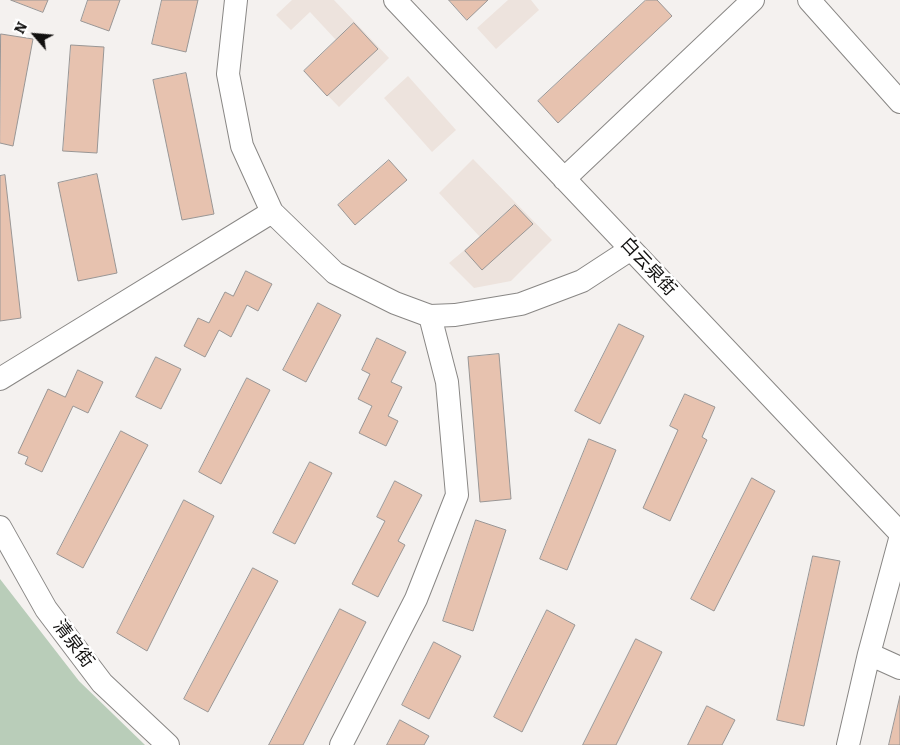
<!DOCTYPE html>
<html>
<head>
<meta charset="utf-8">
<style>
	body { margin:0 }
	#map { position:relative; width:900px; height:745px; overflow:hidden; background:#f4f1ef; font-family:Bitter,serif }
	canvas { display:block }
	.north { position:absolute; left:10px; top:10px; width:50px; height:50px; -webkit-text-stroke:4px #fff; paint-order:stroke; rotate:297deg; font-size:14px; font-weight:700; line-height:20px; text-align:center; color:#11100f }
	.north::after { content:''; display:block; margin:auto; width:18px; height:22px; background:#11100f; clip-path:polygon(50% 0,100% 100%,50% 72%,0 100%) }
</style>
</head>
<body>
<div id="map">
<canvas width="900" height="745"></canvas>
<div class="north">N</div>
</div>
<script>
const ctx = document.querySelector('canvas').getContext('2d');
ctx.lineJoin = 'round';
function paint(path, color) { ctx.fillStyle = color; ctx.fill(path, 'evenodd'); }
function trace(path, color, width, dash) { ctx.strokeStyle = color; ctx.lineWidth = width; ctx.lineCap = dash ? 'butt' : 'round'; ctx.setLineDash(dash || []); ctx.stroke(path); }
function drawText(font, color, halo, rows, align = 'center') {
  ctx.font = font + ' Bitter,"Noto Sans SC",serif'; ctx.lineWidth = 5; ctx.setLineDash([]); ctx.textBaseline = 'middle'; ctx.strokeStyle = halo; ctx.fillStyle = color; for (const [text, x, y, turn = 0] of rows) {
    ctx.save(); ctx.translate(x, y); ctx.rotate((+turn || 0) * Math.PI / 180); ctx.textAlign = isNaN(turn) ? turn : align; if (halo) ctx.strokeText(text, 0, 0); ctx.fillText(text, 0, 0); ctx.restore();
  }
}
paint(new Path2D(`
	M292,0h42l55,58 -50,49 -35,-36 32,-31 -26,-28 -19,18 -15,-15z
	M508,0h23l8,10 -43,39 -19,-21z
	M408,76l48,54 -24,22 -48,-54z
	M473,159l79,81 -41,41 -37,7 -25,-25 31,-26 -41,-44z`), '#ede3dd');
paint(new Path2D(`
	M0,579l79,102 66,64h-145z`), '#b9cdb9');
const building = new Path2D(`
	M11,0h37l-5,12z
	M88,0h32l-11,31 -28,-10z
	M162,0h36l-12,52 -34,-8z
	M449,0h39l-21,20z
	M646,0h11l15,16 -114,107 -20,-22z
	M354,23l24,26 -51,47 -23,-25z
	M1,34l32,5 -20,107 -13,-3z
	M71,45l33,2 -7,106 -34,-2z
	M186,73l28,141 -32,6 -29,-140z
	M389,160l18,20 -52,45 -17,-20z
	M97,174l20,99 -39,8 -20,-98z
	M5,175l16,143 -21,3v-145z
	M515,205l18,19 -51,46 -17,-19z
	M246,271l26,13 -14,27 -11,-6 -16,32 -12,-7 -14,27 -21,-11 14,-28 11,5 16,-31 8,4z
	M318,303l23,12 -35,67 -23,-12z
	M619,324l25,12 -44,88 -25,-13z
	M377,338l29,14 -15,30 11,5 -14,29 10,5 -12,25 -27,-13 13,-27 -14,-7 12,-25 -8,-4z
	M499,354l12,145 -31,3 -12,-145z
	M156,357l25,12 -20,40 -25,-12z
	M78,370l25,12 -15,31 -15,-7 -31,66 -17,-8 3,-7 -10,-4 30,-64 17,8z
	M247,378l23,12 -49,94 -22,-12z
	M685,394l30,13 -13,30 5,3 -37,81 -27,-13 35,-78 -8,-4z
	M121,431l27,14 -65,123 -26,-14z
	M589,439l27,11 -49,120 -27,-11z
	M310,462l22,11 -37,71 -22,-11z
	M752,478l23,13 -61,120 -23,-12z
	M395,481l27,14 -24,46 7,4 -27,52 -26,-13 33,-63 -8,-4z
	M184,500l30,16 -67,135 -30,-18z
	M476,520l30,10 -33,101 -30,-10z
	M813,556l27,5 -36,165 -27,-6z
	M253,568l25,13 -70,131 -24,-13z
	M340,609l26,13 -63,123h-34z
	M547,610l28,15 -53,107 -28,-15z
	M636,639l26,13 -46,93h-33z
	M434,642l27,14 -32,63 -27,-14z
	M900,696v49h-11z
	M707,706l28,14 -13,25h-34z
	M400,720l29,16 -5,9h-37z`);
paint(building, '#e7c2af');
trace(building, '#999695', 1);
const minor = new Path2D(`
	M236,0l-8,74 14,72 30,66 63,61 60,30 35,13 25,-1 66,-11 61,-23 49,-32
	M395,0l505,533
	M809,0l91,102
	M564,179l189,-179
	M0,379l272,-167
	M0,527l46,82 56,74 66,62
	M869,654l31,14
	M341,745l75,-146 41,-104 -10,-113 -17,-66
	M848,745l21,-91 31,-115`);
trace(minor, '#898785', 24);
trace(minor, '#fff', 22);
drawText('18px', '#11100f', '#fff', [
	["白云泉街",648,267,47],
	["清泉街",73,644,53]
]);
</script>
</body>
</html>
